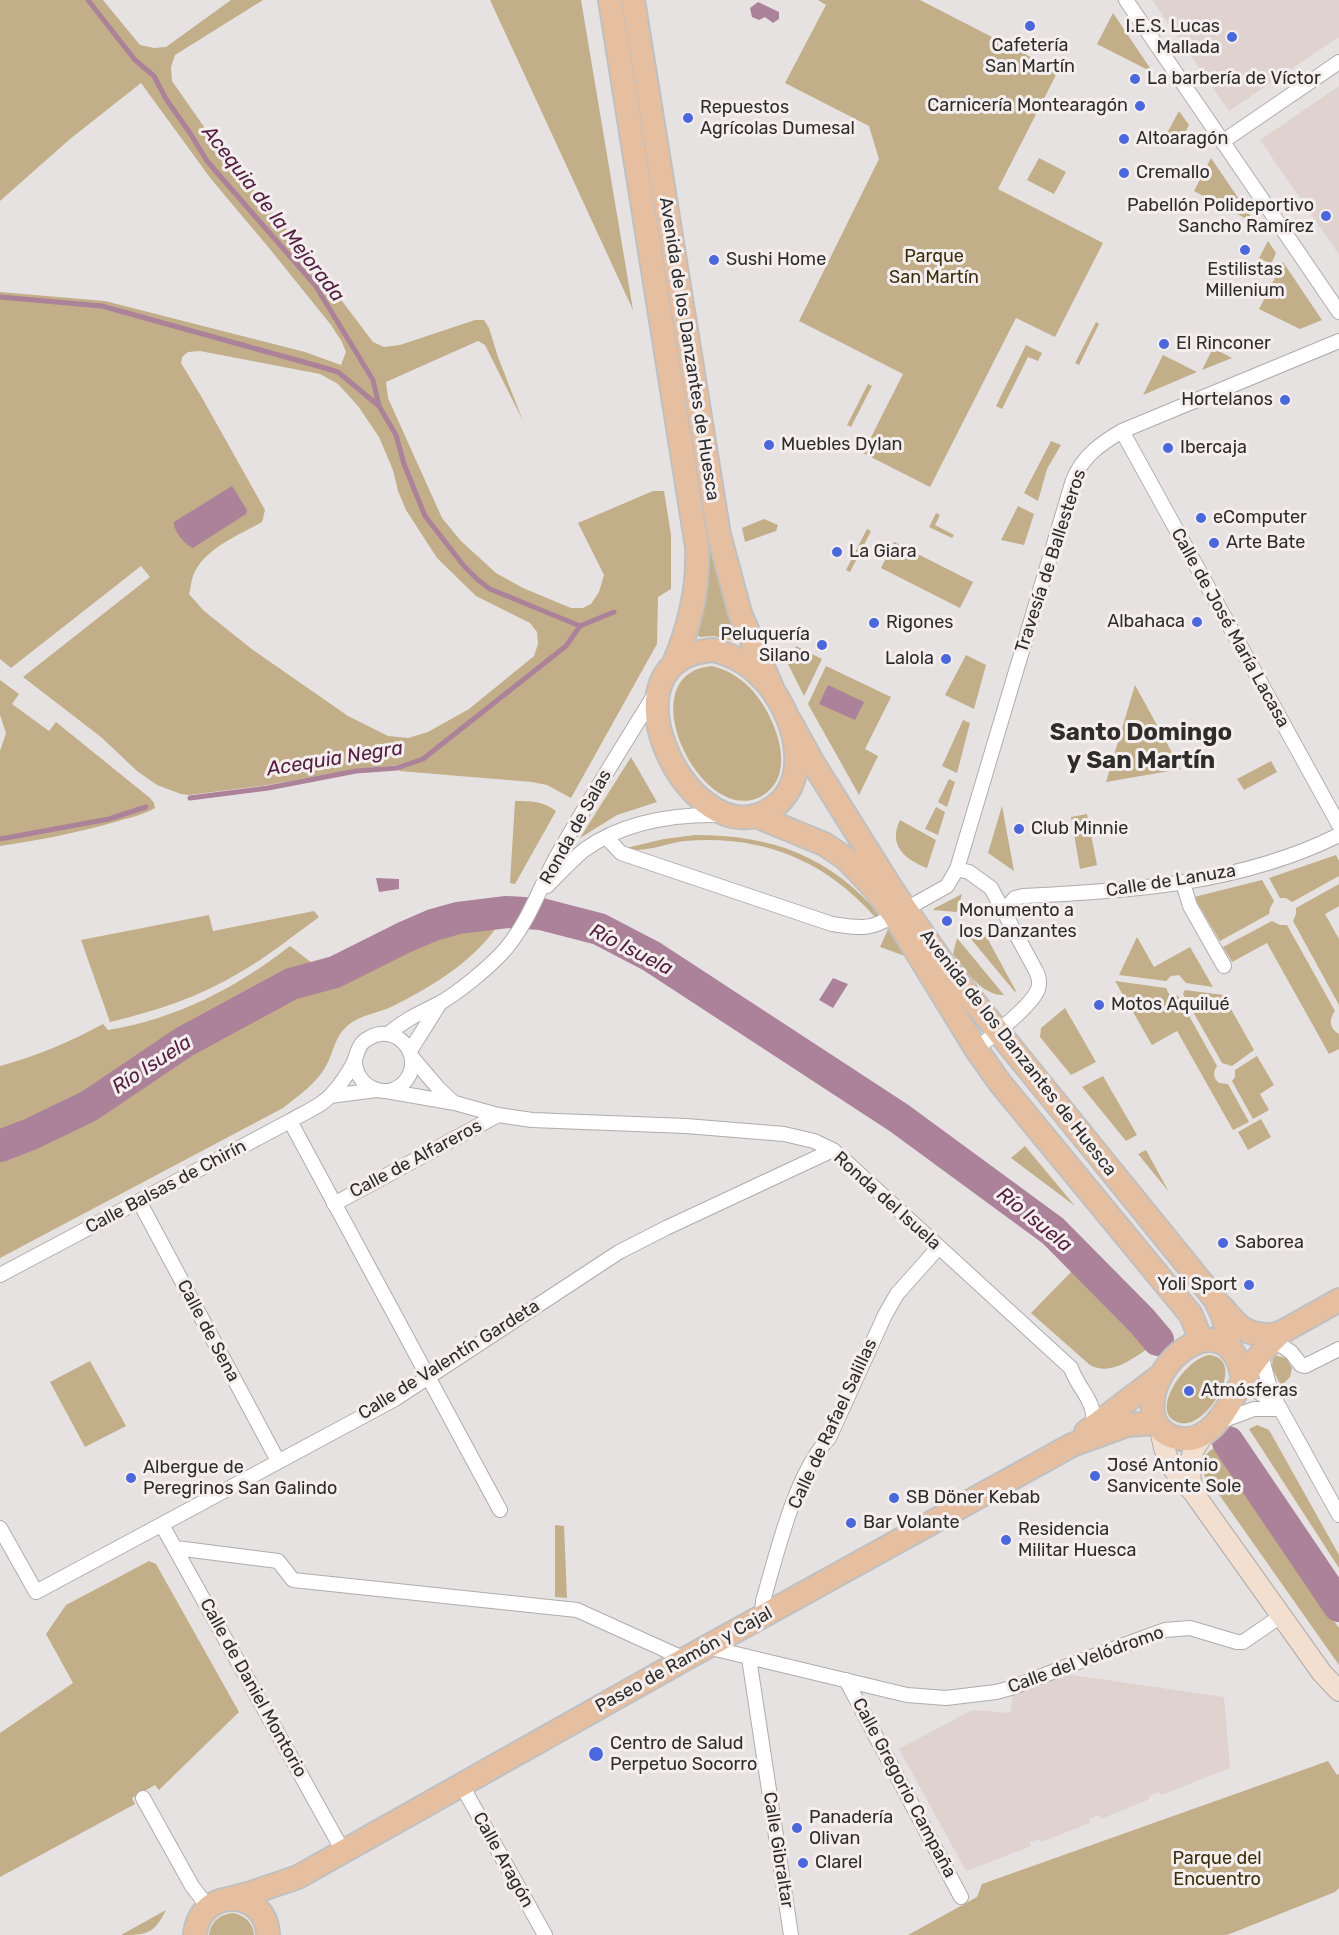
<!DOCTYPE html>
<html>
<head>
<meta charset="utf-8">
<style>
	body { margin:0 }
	canvas { display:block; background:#e6e2e1 }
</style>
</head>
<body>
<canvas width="1339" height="1935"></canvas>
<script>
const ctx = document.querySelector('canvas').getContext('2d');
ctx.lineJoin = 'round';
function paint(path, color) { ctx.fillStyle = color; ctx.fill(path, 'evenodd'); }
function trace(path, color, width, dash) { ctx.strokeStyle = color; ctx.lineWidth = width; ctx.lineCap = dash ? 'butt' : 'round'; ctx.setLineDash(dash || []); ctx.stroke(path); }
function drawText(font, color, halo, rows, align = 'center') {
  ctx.font = font + ' Rubik,sans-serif'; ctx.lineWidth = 6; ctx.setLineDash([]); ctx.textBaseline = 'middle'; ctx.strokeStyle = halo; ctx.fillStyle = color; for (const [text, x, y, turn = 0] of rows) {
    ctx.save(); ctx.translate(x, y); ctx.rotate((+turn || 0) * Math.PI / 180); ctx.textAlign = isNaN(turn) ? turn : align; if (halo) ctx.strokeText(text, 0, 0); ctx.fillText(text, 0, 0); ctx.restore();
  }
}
paint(new Path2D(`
	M1152,0h187v37l-110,74z
	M1339,86v169l-79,-115z
	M1064,1674l160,23 6,71 -69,27 -2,-3 -10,4 1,3 -49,20 -2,-4 -10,4 1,4 -49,19 -1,-3 -10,3 1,4 -65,25 -67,-122 73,-39 38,3 3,-18z`), '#dfd2cf');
paint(new Path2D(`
	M0,0h103l37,45 14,3 12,-1 65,-47h32l-88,55 -4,12 1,14 46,66 77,92 78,103 11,5 16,-2 75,-25h9l5,8 9,29 25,64 -38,-76 -7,-4 -92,41 2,16 54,120 19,23 35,32 27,15 48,20h12l8,-4 8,-12 5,-17 -26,-52 75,-32h11l7,44v54l-13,8 -1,47 -86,154 -24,-13 -15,-3 -133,-11v-6l-43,4 -88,16 -79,10 -8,-1 -24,-9 -20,-14 -36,-34 -78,-60 127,-100 -9,-11 -130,102 -11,-9v-367l105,9 200,51 36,13 5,-13 -4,-10 -11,-17 -62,-77 -58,-69 -70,-96 -71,56 -70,62zM200,351l120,23 18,10 20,22 21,31 14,33 5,21 8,19 31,48 39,38 54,27 7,9 1,12 -4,12 -65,53 -41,23 -20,6 -20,-2 -40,-20 -95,-66 -49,-39 -15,-17c2,-6 2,-13 4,-18 10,-27 46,-41 69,-54l3,-12 -64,-114 -20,-33 1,-6 6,-5z
	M490,0h91l52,310z
	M818,0h102l138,71 -60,118 105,54 -48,94 -39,-19 -86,169 -67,-34 40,-79 -104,-53 80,-162 -10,-33 -84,-43 41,-78z
	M1113,13l37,55 -2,2 -51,-26z
	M1179,111l10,14 -9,17 -13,-9z
	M1039,158l27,14 -12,22 -27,-14z
	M1211,158l45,66 -62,-33z
	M1268,241l8,12 -5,11 -12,-6z
	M1283,262l39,58 -22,9 -41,-20z
	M1096,322l3,2 -20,41 -4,-2z
	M1026,345l16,8 -4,8 -10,-4 -26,52 -6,-3z
	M1213,348l19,10 -30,12z
	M1163,355l34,17 -54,23z
	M868,384l4,2 -21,41 -4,-2z
	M1051,441l10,4 -14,24 -9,32 -14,-8z
	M702,493l17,89 20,58 -2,2 -23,-6 -14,1 -3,-2 8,-31 2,-22 -9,-88z
	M1018,506l16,8 -10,31 -23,-5z
	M936,513l4,2 -5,10 19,10 -2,3 -23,-11z
	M764,519l14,6 -2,6 -31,11 -3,-14z
	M867,529l4,2 -21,41 -4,-2z
	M894,542l79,40 -13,26 -79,-40z
	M796,646l26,13 -18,37 -16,-32z
	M966,655l20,10 -12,44 -29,-14z
	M712,666c15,4 28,11 39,23 23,24 50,87 9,108 -60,30 -133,-124 -48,-131z
	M826,666l65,31 -26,52 13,7 -19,39 -51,-91z
	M0,680l19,14 -7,10 37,27 7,-9 94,76 4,5 1,5c-12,7 -27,10 -40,14 -38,11 -76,18 -115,24v-95l6,-18 -6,-18z
	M1135,685l46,84 -75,13z
	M963,720l7,3 -13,50 -15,-7z
	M631,757l26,45 -40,13 -37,23z
	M1271,761l6,11 -33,18 -7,-11z
	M949,779l6,3 -8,25 -9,-5z
	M515,801c16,0 28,0 41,10l-41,73 -5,-1z
	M1002,806l12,65 -26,-18z
	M936,807l9,5 -7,23 -13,-6z
	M1087,814l10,51 -17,4 -9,-52z
	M900,820l36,20 -9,28c-23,-9 -39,-23 -27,-48z
	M695,835c77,0 135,21 186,81h-7c-51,-57 -113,-81 -189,-75 -19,2 -41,13 -59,7l38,-9z
	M1336,855l3,6v15l-47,26 -6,-4h-6l-11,-20z
	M1262,880l12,21 -4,7 -1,6 -49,27 -26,-44z
	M1339,884v22l-14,8 14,25v66l-46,-84 3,-7v-6z
	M962,894l-5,18 -24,-2 2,-2z
	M314,911l5,6c-26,19 -52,40 -80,56 -40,24 -83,38 -129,49l-29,-82 128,-25 4,16z
	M493,921l7,1c-23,37 -68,65 -107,84 -16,8 -32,8 -46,20 -13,12 -13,26 -21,40 -10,18 -27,29 -43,42l-283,150v-192c37,-10 70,-24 103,-42l5,6c68,-11 128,-42 182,-84l22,17 -3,25 27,-7 74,-35 45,-17z
	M1272,921l8,4h7l48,86c-7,9 -5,18 4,23v15l-10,5 -62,-111 -35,19 -9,-15z
	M889,927l16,29 -25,-9z
	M966,933l19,1 31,57 -1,1z
	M1137,937l17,30 36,-20 23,40 -27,-4 -7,-8 -8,1 -5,5 -47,-6z
	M957,938l47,57c-22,1 -39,-25 -51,-41z
	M1115,981l51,7 3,6 9,2 39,70c-4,6 -4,12 2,17l9,1 21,38 -16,8 -56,-99 -25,14z
	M1185,990l38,5 31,55 -22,16 -10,-3 -39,-69z
	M1065,1008l31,54 -25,13 -31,-38 1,-9z
	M1257,1056l17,29 -14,9 9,16 -16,9 -21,-38 3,-4v-7z
	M1103,1076l34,59 -11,6 -44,-54z
	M1261,1119l10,18 -23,13 -10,-18z
	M1025,1146l50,60 -64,-48z
	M1146,1150l23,42 -31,-38z
	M1075,1268l77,78c-18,11 -40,31 -62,19l-59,-52z
	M1209,1355c40,4 -2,75 -29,68 -34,-9 6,-65 29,-68z
	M1273,1355l13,3 6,10 -2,9 -9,9 -9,-18z
	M90,1361l36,65 -41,21 -35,-65z
	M1257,1425l12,5 70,125v13l-90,-139z
	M1214,1448l125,180v37l-126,-179c-13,-12 -16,-28 1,-38z
	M555,1525l9,1 3,72 -12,-1z
	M149,1561l7,3 83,148 -80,78 -4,-5 -23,13 3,6 -135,73v-144l73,-50 -27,-49 20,-29z
	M1328,1761l9,14 2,-1v114l-4,4 -108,43h-319l69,-38 5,-13z
	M166,1910c-12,24 -19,25 -45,25z
	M233,1913c13,3 20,10 21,22h-45c2,-14 11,-21 24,-22z`), '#c2ae88');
paint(new Path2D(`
	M758,2l21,10v7l-6,4 -8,-6 -6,3 -7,-3 -2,-9z
	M232,486l15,24 -1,4 -53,34c-8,-3 -20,-18 -19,-26z
	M828,685l36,17 -9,18 -36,-16z
	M376,878l23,1v10l-20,3z
	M833,978l15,6 -15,24 -14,-8z`), '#ab8299');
trace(new Path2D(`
	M88,0l47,60 19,16 12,23 24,34 17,28 108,124 58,95 6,26 17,29 8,29 21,52 39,50 14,14 12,9 90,37 34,-14
	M0,297l102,9 216,60 20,6 41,34
	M190,798l78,-10 88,-17 41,-3 26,-9 143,-113 14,-20
	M0,839l109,-20 37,-12`), '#ab8299', 5);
trace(new Path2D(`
	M0,1146l31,-12 58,-28 95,-64 107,-58 44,-12 68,-34 30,-13 25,-7 49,-6 34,2 58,15 52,27 248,162 154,113 89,90 16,19
	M1228,1442l111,164`), '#ab8299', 32);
const street = new Path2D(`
	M1126,0l213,312
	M1222,142l117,-80
	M1122,431l217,394
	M606,837l15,16 211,71c27,4 38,7 62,-9
	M957,869l12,3 22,16 45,83c3,6 4,12 2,18 -5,16 -48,49 -62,60
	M1183,883l7,23 34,60
	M547,886c12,-12 24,-25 37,-36 40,-29 90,-36 138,-35
	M906,909l41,-23 10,-17 116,-389c10,-24 27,-36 49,-49l217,-90
	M1004,911l11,-13 8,-2c107,-5 218,-12 316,-61
	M388,1034c18,-15 30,-20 50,-30 19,-10 50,-36 64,-51 26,-28 38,-67 56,-99 31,-54 64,-107 97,-160
	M410,1051l30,-48
	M411,1056l28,33 14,13
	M386,1091l69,12 43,12 34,5 154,6 98,8 30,7 19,9 10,9 228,209c8,23 23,29 23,57
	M330,1096l46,-6
	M290,1121l210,389
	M139,1201l139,260
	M334,1204l164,-89
	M0,1275l290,-154c13,-8 32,-15 42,-27 8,-9 15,-19 21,-30 5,-10 4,-20 16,-26 26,-16 55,16 38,41 -17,24 -51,9 -52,-17
	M1273,1340l18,12 10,13 4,1 34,-17
	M1261,1355l10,37 68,123
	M1241,1385l14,5 20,13
	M1219,1422l35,-13h26
	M162,1525l181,326
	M0,1528l36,64 359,-193 224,-147 47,-24 167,-78
	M176,1548l102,13 15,19 284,30 108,49
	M762,1617l1,-16c14,-48 32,-127 66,-163l56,-123 12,-21 41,-46
	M707,1647l200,48 39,3 50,-6 15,-4 80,-31 74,-27 25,-2 47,14h6l38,-26
	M749,1658l42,277
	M846,1680l115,217
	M461,1784l84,151
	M143,1798l49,88 16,21`);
const secondary = new Path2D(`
	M1161,1430c2,27 13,44 32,62l129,181 17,18
	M1193,1492c-6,-29 -5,-38 14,-61`);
const primary = new Path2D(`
	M610,0l87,547c2,41 -7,78 -23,116
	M633,0l86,535 21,78 33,77
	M713,650c19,5 33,12 47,26 36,34 59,114 1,138 -76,31 -164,-156 -48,-164z
	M790,721l23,42 80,128 52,75 270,333 8,17 7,32
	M756,816l68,28 21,14 29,30 20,27 82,134 24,34 191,232 6,15 2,12
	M1222,1307c16,19 22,28 49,28
	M1268,1337l14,-5 57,-32
	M1243,1380c-13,-82 -98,-21 -90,34 2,11 9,19 20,23 37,13 57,-34 71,-59 10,-17 23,-33 38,-46
	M1086,1432l75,-57
	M228,1899l23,-6 47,-16 387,-218 387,-214 55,-20 28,-2
	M195,1935c4,-48 71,-48 73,0`);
trace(street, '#b0acab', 16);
trace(secondary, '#b0acab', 22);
trace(primary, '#c0c0c0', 26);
trace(street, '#fff', 14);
trace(secondary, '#f2dfd0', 20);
trace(primary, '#e6bfa1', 22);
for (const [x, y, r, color] of [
	[1030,26,6,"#4a67db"],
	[1232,37,6,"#4a67db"],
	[1135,79,6,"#4a67db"],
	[1140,106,6,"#4a67db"],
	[688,118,6,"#4a67db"],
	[1124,139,6,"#4a67db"],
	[1124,173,6,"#4a67db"],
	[1326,216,6,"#4a67db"],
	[1245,250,6,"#4a67db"],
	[714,260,6,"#4a67db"],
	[1164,344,6,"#4a67db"],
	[1285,400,6,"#4a67db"],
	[769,445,6,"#4a67db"],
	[1168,448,6,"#4a67db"],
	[1201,518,6,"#4a67db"],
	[1214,543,6,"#4a67db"],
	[837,552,6,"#4a67db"],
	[1197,622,6,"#4a67db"],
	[874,623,6,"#4a67db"],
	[822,645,6,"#4a67db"],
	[946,659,6,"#4a67db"],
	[1019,829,6,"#4a67db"],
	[947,921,6,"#4a67db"],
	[1099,1005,6,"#4a67db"],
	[1223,1243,6,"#4a67db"],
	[1249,1285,6,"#4a67db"],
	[1189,1391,6,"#4a67db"],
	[1095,1476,6,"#4a67db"],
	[131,1478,6,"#4a67db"],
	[894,1498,6,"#4a67db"],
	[851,1523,6,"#4a67db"],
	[1006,1540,6,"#4a67db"],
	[596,1754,8,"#4a67db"],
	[797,1828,6,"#4a67db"],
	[803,1863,6,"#4a67db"]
]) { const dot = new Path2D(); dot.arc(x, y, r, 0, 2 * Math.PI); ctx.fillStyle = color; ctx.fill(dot); trace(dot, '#f4efee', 2); }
drawText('18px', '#2e2d2c', '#f4efee', [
	["I.E.S. Lucas",1220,27,"right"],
	["Mallada",1220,48,"right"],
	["Cafetería",1030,46,"center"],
	["San Martín",1030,67,"center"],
	["La barbería de Víctor",1147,79],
	["Carnicería Montearagón",1128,106,"right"],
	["Repuestos",700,108],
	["Agrícolas Dumesal",700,129],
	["Altoaragón",1136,139],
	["Cremallo",1136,173],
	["Pabellón Polideportivo",1314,206,"right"],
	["Sancho Ramírez",1314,227,"right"],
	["Sushi Home",726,260],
	["Estilistas",1245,270,"center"],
	["Millenium",1245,291,"center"],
	["El Rinconer",1176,344],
	["Hortelanos",1273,400,"right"],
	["Muebles Dylan",781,445],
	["Ibercaja",1180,448],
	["eComputer",1213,518],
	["Arte Bate",1226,543],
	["La Giara",849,552],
	["Albahaca",1185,622,"right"],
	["Rigones",886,623],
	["Peluquería",810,635,"right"],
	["Silano",810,656,"right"],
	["Lalola",934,659,"right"],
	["Club Minnie",1031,829],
	["Monumento a",959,911],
	["los Danzantes",959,932],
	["Motos Aquilué",1111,1005],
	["Saborea",1235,1243],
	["Yoli Sport",1237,1285,"right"],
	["Atmósferas",1201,1391],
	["José Antonio",1107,1466],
	["Sanvicente Sole",1107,1487],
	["Albergue de",143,1468],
	["Peregrinos San Galindo",143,1489],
	["SB Döner Kebab",906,1498],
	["Bar Volante",863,1523],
	["Residencia",1018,1530],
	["Militar Huesca",1018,1551],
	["Centro de Salud",610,1744],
	["Perpetuo Socorro",610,1765],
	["Panadería",809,1818],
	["Olivan",809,1839],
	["Clarel",815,1863]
], 'left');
drawText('18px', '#3c2d0a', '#f4efee', [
	["Parque",934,257],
	["San Martín",934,278],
	["Parque del",1217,1859],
	["Encuentro",1217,1880]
]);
drawText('18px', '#2e2d2c', '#f4efee', [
	["Avenida de los Danzantes de Huesca",689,349,81],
	["Travesía de Ballesteros",1051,561,-72],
	["Calle de José María Lacasa",1230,628,61],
	["Ronda de Salas",576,827,-61],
	["Calle de Lanuza",1171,881,-9],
	["Avenida de los Danzantes de Huesca",1018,1053,52],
	["Calle de Alfareros",416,1159,-28],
	["Calle Balsas de Chirín",166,1187,-28],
	["Ronda del Isuela",887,1201,42],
	["Calle de Sena",208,1331,62],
	["Calle de Valentín Gardeta",449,1360,-32],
	["Calle de Rafael Salillas",833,1424,-65],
	["Paseo de Ramón y Cajal",684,1660,-29],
	["Calle del Velódromo",1086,1660,-20],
	["Calle de Daniel Montorio",253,1688,61],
	["Calle Gregorio Campaña",904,1788,62],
	["Calle Gibraltar",778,1850,81],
	["Calle Aragón",503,1860,61]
]);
drawText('italic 20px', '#552042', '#f4efee', [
	["Acequia de la Mejorada",273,214,52],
	["Acequia Negra",335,759,-9],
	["Río Isuela",631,950,27],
	["Río Isuela",152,1065,-33],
	["Río Isuela",1034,1220,39]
]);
drawText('bold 24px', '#2e2d2c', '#f4efee', [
	["Santo Domingo",1141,733],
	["y San Martín",1141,761]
]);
</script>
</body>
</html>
